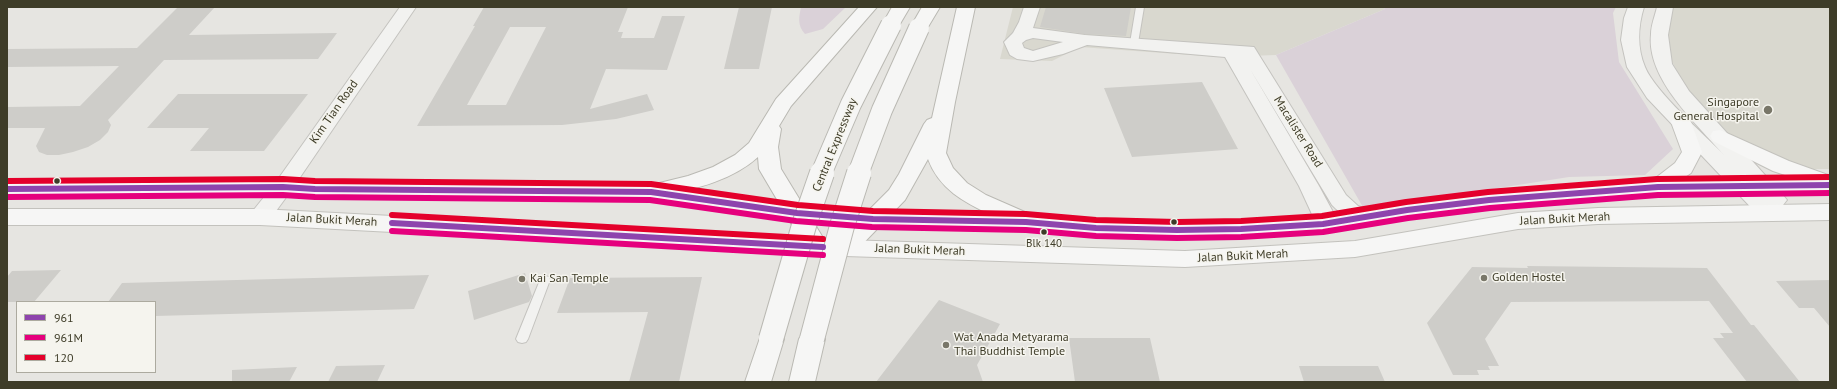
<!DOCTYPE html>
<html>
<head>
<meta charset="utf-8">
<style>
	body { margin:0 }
	#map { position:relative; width:1837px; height:389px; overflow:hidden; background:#e6e5e1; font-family:"PT Sans",sans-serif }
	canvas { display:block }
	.frame { position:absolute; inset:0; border:8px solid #3e3c28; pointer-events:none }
	.legend { position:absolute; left:16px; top:301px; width:140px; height:72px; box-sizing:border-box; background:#f5f4ee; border:1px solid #acaa9f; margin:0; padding:5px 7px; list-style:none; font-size:12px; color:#3e3c28 }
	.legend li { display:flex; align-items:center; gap:8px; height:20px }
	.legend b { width:20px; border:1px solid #acaa9f }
</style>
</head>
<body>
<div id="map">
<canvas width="1837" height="389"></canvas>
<div class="frame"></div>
<ul class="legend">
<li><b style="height:5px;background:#8e44ad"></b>961</li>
<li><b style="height:5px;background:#e5007d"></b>961M</li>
<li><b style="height:5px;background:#e4002b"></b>120</li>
</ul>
</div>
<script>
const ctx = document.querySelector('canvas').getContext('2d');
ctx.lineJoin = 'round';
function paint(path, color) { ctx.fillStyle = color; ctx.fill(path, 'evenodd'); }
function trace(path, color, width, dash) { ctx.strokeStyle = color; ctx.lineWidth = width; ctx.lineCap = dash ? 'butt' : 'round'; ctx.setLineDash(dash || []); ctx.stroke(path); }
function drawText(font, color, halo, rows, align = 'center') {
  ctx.font = font + ' "PT Sans",sans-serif'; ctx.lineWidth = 3; ctx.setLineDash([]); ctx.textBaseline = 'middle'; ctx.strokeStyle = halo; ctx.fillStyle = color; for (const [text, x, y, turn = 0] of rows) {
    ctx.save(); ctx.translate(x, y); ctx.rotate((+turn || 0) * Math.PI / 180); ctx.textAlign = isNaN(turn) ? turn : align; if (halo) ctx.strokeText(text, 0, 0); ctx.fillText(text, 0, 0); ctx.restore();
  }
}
paint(new Path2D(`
	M1013,7h369l3,2 -109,46 -57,2 -139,-10 -28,14 -52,-2z
	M1674,7h156v162h-18l-13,-3 -47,-18 -25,-16 -41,-44 -20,-38 5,-39z`), '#d9d8cf');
paint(new Path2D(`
	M801,7h45l-23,22 -18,5c-8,-9 -6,-17 -4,-27z
	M1382,7h234l-3,6 6,49 54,87 -28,26 -76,2 -205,32 -88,-154 109,-46z`), '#dad1d8');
paint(new Path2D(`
	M178,7h37l-26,28 148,-2 -19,26 -154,1 -56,60 3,5 -3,7 -8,8 -12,7 -15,5 -14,3h-12l-8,-3 -3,-6 9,-18h-38v-21l73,-1 39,-40 -112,1v-18l130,-1z
	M484,7h144l-10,25h5l-2,6h33l8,-22h23l-18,54 -61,-1 -16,40 57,-15 7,16 -38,9 -54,6 -145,1 58,-100h-2zM510,27h36l-40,78h-39z
	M739,7h33l-13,62h-35z
	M1046,7h85l-5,29 -41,-2 -45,-7z
	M1202,82l36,67 -106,8 -28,-69z
	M178,94h130l-44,57h-74l19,-23h-62z
	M1527,266l180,2 44,57h3l46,57h-53l-34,-44h11l-4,-5h13l-24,-32 -198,1 -26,37 14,27h-11l2,4h-13l2,5h-26l-26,-52 45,-56 56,1z
	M61,270l-27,32h-27v-25l5,-6z
	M525,273l7,23 -3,6 -55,18 -6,-29z
	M429,275l-15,34 -259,7v-14h-47l14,-19z
	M702,277l-23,105h-50l19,-70 -91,1 13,-35z
	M1830,280v47l-16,-19h-15l-23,-27z
	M939,300l61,24 -23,41 6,17h-107z
	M1069,338h81l10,44h-85z
	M385,365l-8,17h-49l8,-16z
	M1299,366h79l7,16h-81z
	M297,367l-8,15h-57v-12z`), '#cecdc9');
const service = new Path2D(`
	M1136,7h8l-6,36 -4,2 -4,-2z
	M545,276l4,1 1,3 -22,59 -2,3 -4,1 -4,-1 -2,-3 24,-59 1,-3z`);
const minor = new Path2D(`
	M400,7h16l-126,185 -22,30 -8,2 -8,-2 -3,-5 3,-5 24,-30z
	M1024,7h16l-7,21 52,7 169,12 92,148 12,11 17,6 3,5 -3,5c-17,5 -32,-6 -43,-17l-82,-136 69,117 14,26 2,6 -4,11 -8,2 -8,-2 -3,-5 1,-6 -2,-6 -12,-26 -74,-129 -138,-12 -24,9 -30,7 -16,-2 -7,-4 -6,-13 9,-9 6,-11zM1033,38l30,4 -30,9 -9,-3 -2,-5 4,-3z
	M1628,7h16c-6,19 -7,41 1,60 10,25 59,67 79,88 -27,-31 -78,-76 -73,-121 0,-9 4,-18 6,-27h16l-5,28 4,29 17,27 94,104 4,5 -4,5 -7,2 4,6 -3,5 -8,2 -8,-2 -114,-120 -20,-31 -6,-27 3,-22z`);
const primary = new Path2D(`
	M1681,116l7,2 3,4 11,30 -11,21 -9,6 112,-1 -21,-7 -60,-30 -3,-5 3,-5 7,-1 69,31 39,14 2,3v14l-172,2 -169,13 -82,11 -84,14 -82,5 -64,1 -81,-2 -70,-6 -153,-3 -76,-6 -146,-22 -336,-3 -32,-2 -276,2v-14l276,-2 32,2 336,3 146,20 76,6 153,3 70,6 81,2 64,-1 82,-5 84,-14 82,-9 164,-13 22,-17 7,-11 -11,-30 3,-4z
	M1830,204v16l-232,4 -80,5 -163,28 -170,10 -340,-11 -585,-31h-253v-16h253l585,31 340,11 170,-10 163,-28 80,-5z`);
const motorway = new Path2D(`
	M859,7h18l-86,99 -12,20 2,3 -3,18 3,22 47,77 -4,6 -8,2 -8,-2 -49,-83 -1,-12c-29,26 -69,33 -107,42l-8,-2 -3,-5 3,-5 45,-11 25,-9 22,-12 14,-12 27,-44z
	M892,7h18l-13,22 -6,1 -6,-1 -3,-4z
	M922,7h18l-15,25 -6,1 -6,-1 -3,-4z
	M957,7h18l-20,95 -9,51 7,15 14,15 19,12 48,21 3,6 -3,6 -8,2c-12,-4 -23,-10 -35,-15 -27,-13 -52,-26 -63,-56l-23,41 -52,54 -8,2 -8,-2 -4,-6 4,-6 52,-52 10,-16 25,-50 3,-4 5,-2z
	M771,329l9,3 4,7 -13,43h-26l17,-50z
	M812,329l9,3 4,7 -10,43h-26l10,-43 4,-7z`);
trace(service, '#c4c3bf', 2);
trace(minor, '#c4c3bf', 2);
trace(primary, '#c3c2bd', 2);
trace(motorway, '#bab9b3', 2);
paint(service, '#f2f2f0');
paint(minor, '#f2f2f0');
paint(primary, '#f6f6f5');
paint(motorway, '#f6f6f5');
const motorwayBridgeFar1 = new Path2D(`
	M821,174l30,-70 40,-79
	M858,174l24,-64 37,-82`);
const motorwayBridge = new Path2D(`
	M771,339l34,-117 17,-49
	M812,339l30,-113 17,-53`);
trace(motorwayBridgeFar1, '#bab9b3', 22, []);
trace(motorwayBridge, '#bab9b3', 26, []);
trace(motorwayBridgeFar1, '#f6f6f5', 20);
trace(motorwayBridge, '#f6f6f5', 24);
trace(new Path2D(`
	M7,189l276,-2 32,2 336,3 146,21 76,6 153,3 70,6 81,2 64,-1 82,-5 84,-14 82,-10 169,-13 172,-2
	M392,223l431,24`), '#8e44ad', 6);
trace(new Path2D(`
	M7,197l276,-2 32,2 335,3 146,21 76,6 154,3 70,6 81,2 64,-1 82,-5 85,-14 82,-10 168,-13 172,-2
	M392,231l431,24`), '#e5007d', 6);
trace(new Path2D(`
	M7,181l276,-2 32,2 336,3 147,21 75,6 153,3 70,6 81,2 64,-1 81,-5 84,-14 82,-10 169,-13 173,-2
	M392,215l431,24`), '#e4002b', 6);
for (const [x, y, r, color] of [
	[1768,110,5,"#797769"],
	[57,181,3.5,"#3e3c28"],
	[1174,222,3.5,"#3e3c28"],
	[1044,232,3.5,"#3e3c28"],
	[1484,278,4,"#797769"],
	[522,279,4,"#797769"],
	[946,345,4,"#797769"]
]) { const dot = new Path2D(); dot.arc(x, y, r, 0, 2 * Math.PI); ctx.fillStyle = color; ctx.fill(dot); trace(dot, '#f5f4ee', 1.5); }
drawText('11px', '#3e3c28', '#f5f4ee', [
	["Blk 140",1044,244]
]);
drawText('12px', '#3e3c28', '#f5f4ee', [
	["Singapore",1759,103,"right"],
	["General Hospital",1759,117,"right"],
	["Golden Hostel",1492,278],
	["Kai San Temple",530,279],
	["Wat Anada Metyarama",954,338],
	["Thai Buddhist Temple",954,352]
], 'left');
drawText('12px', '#3e3c28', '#f5f4ee', [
	["Kim Tian Road",334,112,-55],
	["Macalister Road",1298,132,58],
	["Central Expressway",835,145,-68],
	["Jalan Bukit Merah",1565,219,-3],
	["Jalan Bukit Merah",332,220,3],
	["Jalan Bukit Merah",920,250,2],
	["Jalan Bukit Merah",1243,256,-3]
]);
</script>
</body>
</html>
